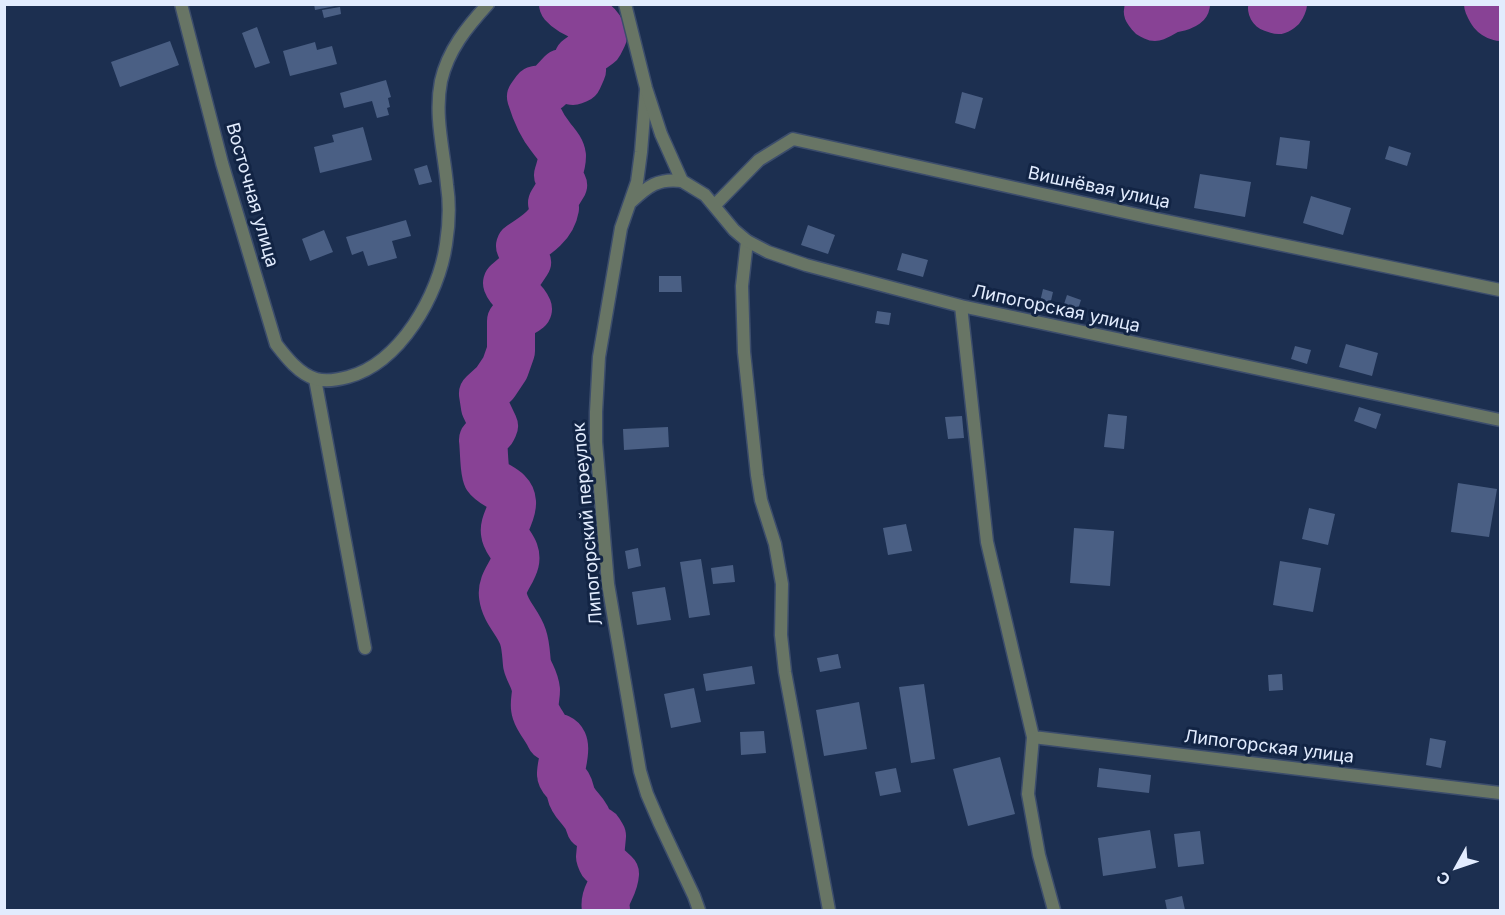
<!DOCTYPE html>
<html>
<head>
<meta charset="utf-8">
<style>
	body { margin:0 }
	#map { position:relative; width:1505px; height:915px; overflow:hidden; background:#1c2f50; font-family:Inter,sans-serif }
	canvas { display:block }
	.frame { position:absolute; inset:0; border:6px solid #e2ecfe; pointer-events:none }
	.north { position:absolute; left:1427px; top:837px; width:60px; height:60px; -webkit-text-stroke:4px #122444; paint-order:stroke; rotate:230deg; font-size:16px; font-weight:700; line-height:24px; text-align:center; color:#e2ecfe }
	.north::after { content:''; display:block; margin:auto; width:21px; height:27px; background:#e2ecfe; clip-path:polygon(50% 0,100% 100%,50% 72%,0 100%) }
</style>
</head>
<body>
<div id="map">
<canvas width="1505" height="915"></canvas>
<div class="frame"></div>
<div class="north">С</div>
</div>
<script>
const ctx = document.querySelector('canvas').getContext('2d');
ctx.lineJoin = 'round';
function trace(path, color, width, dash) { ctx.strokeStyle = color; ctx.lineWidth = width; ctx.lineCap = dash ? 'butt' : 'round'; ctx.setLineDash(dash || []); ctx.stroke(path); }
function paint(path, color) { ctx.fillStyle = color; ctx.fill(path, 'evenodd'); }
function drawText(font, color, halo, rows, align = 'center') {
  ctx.font = font + ' Inter,sans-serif'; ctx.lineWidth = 6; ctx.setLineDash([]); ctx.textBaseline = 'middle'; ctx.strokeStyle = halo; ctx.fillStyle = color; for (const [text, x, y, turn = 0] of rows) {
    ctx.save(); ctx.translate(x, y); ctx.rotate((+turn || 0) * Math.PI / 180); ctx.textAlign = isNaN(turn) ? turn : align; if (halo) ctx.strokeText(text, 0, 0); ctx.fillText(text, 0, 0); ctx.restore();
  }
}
trace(new Path2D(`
	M563,4c13,15 34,11 40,32l-4,8 -21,15 2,7 2,4 -4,9 -5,2 -4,-5 -7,-3 -14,15 -12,2 -5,7c4,13 10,28 19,39 4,6 11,12 12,20 0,7 -2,13 -4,19l5,10 -11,18 3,5c-3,18 -20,28 -35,38l7,16 -6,9 -14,12c4,11 16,14 21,26 -6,5 -12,6 -17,12v30l-6,17 -10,15 -12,11 2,13 9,19 -2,4 -9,10c1,8 1,31 4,37 7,10 24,11 25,25 1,11 -9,21 -7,31 1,10 13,16 10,29 -3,12 -14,21 -12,34 2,16 15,26 20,41 3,9 3,18 4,27 2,9 8,15 9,26 0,6 -2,13 -1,18 1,9 11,20 15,29 3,1 6,0 9,1 11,5 1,29 2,36 0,5 5,8 7,11 3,5 2,9 5,14 6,11 13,12 17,27l9,5 3,5 -2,21 2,5 13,12c-1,15 -12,21 -9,36
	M1151,4l-3,7 3,4 4,2c5,-2 8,-4 13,-7 6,-3 11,-1 18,-6
	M1273,4l-1,4 6,2 3,-2 2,-4
	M1488,4c3,7 5,11 12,13`), '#884295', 48);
paint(new Path2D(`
	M314,4h21v2l-20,4z
	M340,7l1,7 -17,4 -2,-8z
	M257,27l13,36 -15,5 -13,-35z
	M170,41l9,24 -59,22 -9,-25z
	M315,42l2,8 15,-4 5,18 -47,12 -7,-25z
	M386,80l5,17 -3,1 2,9 -3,1 2,7 -12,3 -5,-17 -28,7 -4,-15z
	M962,92l21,6 -8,31 -20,-6z
	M363,127l9,33 -52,13 -6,-26 20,-5 -2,-7z
	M1280,137l30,4 -3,28 -31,-4z
	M1389,146l22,7 -4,13 -22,-7z
	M427,165l5,17 -13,3 -5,-16z
	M1200,174l51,8 -6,35 -51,-9z
	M1311,196l40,12 -8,27 -40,-12z
	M406,220l5,16 -19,5 5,17 -29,8 -5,-15 -11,4 -6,-18z
	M808,225l27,10 -7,19 -27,-9z
	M324,230l9,22 -23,9 -8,-22z
	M902,253l26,7 -5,17 -26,-7z
	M659,276h22l1,16h-23z
	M1043,289l10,3 -3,13 -10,-3z
	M1067,295l14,5 -4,12 -14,-5z
	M877,311l14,2 -2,12 -14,-2z
	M1346,344l32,9 -6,23 -33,-9z
	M1295,346l16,4 -4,14 -16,-5z
	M1359,407l22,7 -5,15 -22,-8z
	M1108,414l19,2 -3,33 -20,-2z
	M962,416l2,22 -16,1 -3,-22z
	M668,427l1,20 -45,3 -1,-21z
	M1458,483l39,6 -8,48 -38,-5z
	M1309,508l26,6 -7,31 -26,-6z
	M906,524l6,27 -24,4 -5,-27z
	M1074,528l40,3 -4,55 -40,-3z
	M638,548l3,18 -13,3 -3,-18z
	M701,559l9,56 -21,3 -9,-56z
	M1280,561l41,7 -8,44 -40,-7z
	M733,565l2,17 -22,2 -2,-16z
	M665,587l6,33 -34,5 -5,-33z
	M838,654l3,14 -21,4 -3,-14z
	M752,666l3,18 -49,7 -3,-17z
	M1282,674l1,16 -14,1 -1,-16z
	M924,684l11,75 -24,4 -12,-76z
	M694,688l7,34 -30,6 -7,-34z
	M859,702l8,47 -43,7 -8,-46z
	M764,731l2,22 -25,2 -1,-23z
	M1430,738l16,3 -5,27 -15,-3z
	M1000,757l15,57 -47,12 -15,-57z
	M896,768l5,24 -21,4 -5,-24z
	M1099,768l52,7 -2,18 -52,-6z
	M1150,830l6,38 -53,8 -5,-38z
	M1200,831l4,33 -26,3 -4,-33z
	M1182,896l3,14h-18l-2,-10z`), '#4a5f84');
const lane = new Path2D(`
	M646,90l-5,62 -4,30 -16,46 -22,129 -3,55v30l12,142 32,187 7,23 13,30 34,72 5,14
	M631,202c17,-16 27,-24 51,-21
	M747,241l-5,45 2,66 13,123 4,25 14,44 7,40 -1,51 4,37 44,238
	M315,379l50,269`);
const street = new Path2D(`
	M181,4l41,159 54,181c10,13 23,30 40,35 11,3 21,1 32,-2 52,-14 91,-82 98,-133 3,-19 4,-39 1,-59 -3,-34 -13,-69 -6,-104 7,-31 26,-54 47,-77
	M625,4l21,84 15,46 21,47 23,14 29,35 13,11 21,11 38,13 155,41 539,114
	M714,206l45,-46 34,-21 354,78 353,73
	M961,306l26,236 46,195 -5,57 11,61 15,55
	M1033,737l467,56`);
trace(lane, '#3c4d6c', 15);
trace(street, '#3c4d6c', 15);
trace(lane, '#687565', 12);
trace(street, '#687565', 12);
drawText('18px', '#e2ecfe', '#122444', [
	["Вишнёвая улица",1099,188,12],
	["Восточная улица",252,195,74],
	["Липогорская улица",1056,309,12],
	["Липогорский переулок",588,524,-95],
	["Липогорская улица",1269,747,7]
]);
</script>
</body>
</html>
